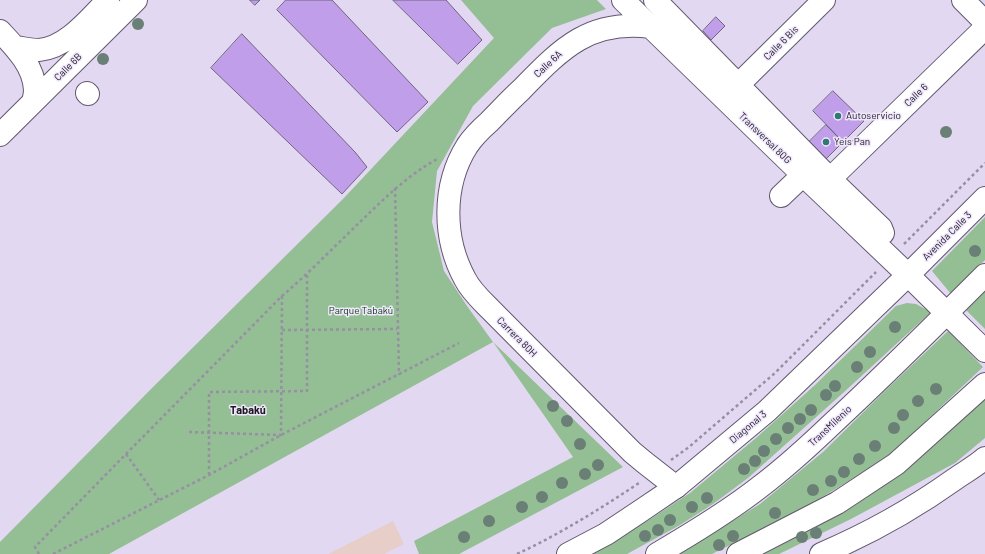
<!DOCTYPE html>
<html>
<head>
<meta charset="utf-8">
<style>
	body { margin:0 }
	canvas { display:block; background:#e3d8f2 }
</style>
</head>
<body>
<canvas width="985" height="554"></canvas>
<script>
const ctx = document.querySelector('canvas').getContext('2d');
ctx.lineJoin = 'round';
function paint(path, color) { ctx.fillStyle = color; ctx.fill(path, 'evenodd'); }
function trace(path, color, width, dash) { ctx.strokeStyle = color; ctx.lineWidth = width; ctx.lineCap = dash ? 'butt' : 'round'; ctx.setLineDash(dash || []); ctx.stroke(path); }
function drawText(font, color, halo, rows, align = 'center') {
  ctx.font = font + ' Barlow,sans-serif'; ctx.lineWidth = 3; ctx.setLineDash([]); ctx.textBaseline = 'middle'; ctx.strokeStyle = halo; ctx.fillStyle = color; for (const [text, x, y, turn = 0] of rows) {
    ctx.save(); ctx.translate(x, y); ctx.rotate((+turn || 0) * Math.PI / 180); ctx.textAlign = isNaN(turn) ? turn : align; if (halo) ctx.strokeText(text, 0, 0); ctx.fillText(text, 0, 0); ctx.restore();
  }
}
paint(new Path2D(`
	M393,521l11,23 -20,10h-56z`), '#e7cec9');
paint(new Path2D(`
	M461,0h136l9,9 -54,19 -79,78 -36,65 -5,51 12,49 23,35 26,36 130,125 -164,87h-40l-5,-13 159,-84 -80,-115 -384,212h-109v-12l153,-155 190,-188 151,-161z
	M985,217v43l-34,34 -19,-23z
	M985,291v38l-19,-19z
	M907,303l9,1 15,8 -88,81 -95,85 -35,26 -33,21 -53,29h-35l60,-36 38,-25 66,-55 59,-53 81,-79z
	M948,331l35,36 -94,89 -94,58 -63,30 -20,10h-37l23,-12 62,-38 63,-52 66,-65z
	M985,400v38l-30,25 -104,56 -72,35h-22l97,-48 56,-39z`), '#94be94');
const building = new Path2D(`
	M250,0h10l-5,5z
	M286,0h46l96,102 -31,30 -120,-122z
	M393,0h53l36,40 -24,24z
	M716,17l9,9 -14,14 -8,-9z
	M242,34l113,118 12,15 -25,27 -131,-126z
	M833,91l31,30 -21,21 -30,-31z
	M826,125l17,17 -17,17 -17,-17z`);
paint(building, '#c09ee9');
trace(building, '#6f657c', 1);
const minor = new Path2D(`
	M623,0l180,175 105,100
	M655,0l175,179 51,49 2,5
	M963,0l22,22
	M651,27c-62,-8 -90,22 -130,63 -11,10 -21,21 -32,32 -8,7 -16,15 -22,24 -25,40 -24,93 -2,133 6,12 16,21 25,30l142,143 12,10 32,25
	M0,31c15,16 34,35 35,59 0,4 -1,8 -2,12
	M15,47c8,1 16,3 24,3 28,-2 51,-32 69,-50
	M738,85l86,-85
	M87,93l1,1
	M0,135l136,-135
	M830,179l155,-151
	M781,196l22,-21
	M657,554c36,-21 71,-42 104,-68 25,-19 49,-41 72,-63 52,-48 102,-98 152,-148
	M738,554l99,-51 59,-39 89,-80`);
const major = new Path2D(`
	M908,275l77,76`);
const highway = new Path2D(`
	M568,554l38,-20 36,-24 34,-23 91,-76 141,-136 77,-77
	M821,554c47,-20 92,-45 134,-75 10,-7 21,-13 30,-21`);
trace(minor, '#62586e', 24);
trace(major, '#62586e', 24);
trace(highway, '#62586e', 24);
trace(new Path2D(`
	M395,188l4,187
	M904,244l81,-81
	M282,330l115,-1
	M189,432l92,3 1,-139
	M126,454l33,46
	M671,460l18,-13 86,-74 101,-101
	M209,475v-83l98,-1v-117
	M39,554l-4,-7 91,-93 156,-158c28,-24 54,-51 80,-76 24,-23 47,-46 77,-62
	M53,554l156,-79 72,-40 178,-92
	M517,554c43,-20 83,-45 122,-71`), '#978fa2', 2.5, [3, 3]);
trace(minor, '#fff', 22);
trace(major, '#fff', 22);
trace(highway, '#fff', 22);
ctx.fillStyle = '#6a7f75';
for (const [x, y] of [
	[138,24],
	[103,59],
	[946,132],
	[975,251],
	[895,327],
	[870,352],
	[857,367],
	[835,386],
	[936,389],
	[826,395],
	[918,401],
	[553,406],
	[811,410],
	[903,415],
	[800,419],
	[567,421],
	[788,428],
	[894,428],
	[776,439],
	[580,444],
	[875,446],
	[764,451],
	[859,459],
	[755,461],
	[598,465],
	[744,469],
	[844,472],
	[585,474],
	[831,481],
	[562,483],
	[813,490],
	[542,497],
	[707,498],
	[522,507],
	[692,507],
	[775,513],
	[670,520],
	[489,521],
	[658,530],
	[816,533],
	[645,536],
	[733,536],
	[464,537],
	[802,537],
	[719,545]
]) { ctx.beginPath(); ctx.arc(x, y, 6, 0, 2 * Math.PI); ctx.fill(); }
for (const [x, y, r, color] of [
	[838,116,4,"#2e7876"],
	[826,142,4,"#2e7876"]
]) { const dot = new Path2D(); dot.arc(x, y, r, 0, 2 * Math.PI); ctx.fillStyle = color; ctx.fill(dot); trace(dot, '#f0e7fc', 1.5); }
drawText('10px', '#1c1821', '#f0e7fc', [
	["Calle 6 Bis",781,43,-45],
	["Calle 6A",548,64,-43],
	["Calle 6B",68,67,-45],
	["Calle 6",916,95,-44],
	["Transversal 80G",765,138,44],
	["Avenida Calle 3",947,236,-45],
	["Carrera 80H",517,337,45],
	["TransMilenio",830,426,-43],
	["Diagonal 3",748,427,-40]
]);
drawText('10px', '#1c1821', '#f0e7fc', [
	["Autoservicio",846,116],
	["Yeis Pan",834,142]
], 'left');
drawText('10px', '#07370e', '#f0e7fc', [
	["Parque Tabakú",361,311]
]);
drawText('bold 11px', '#1c1821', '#f0e7fc', [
	["Tabakú",248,410]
]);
</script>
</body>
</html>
